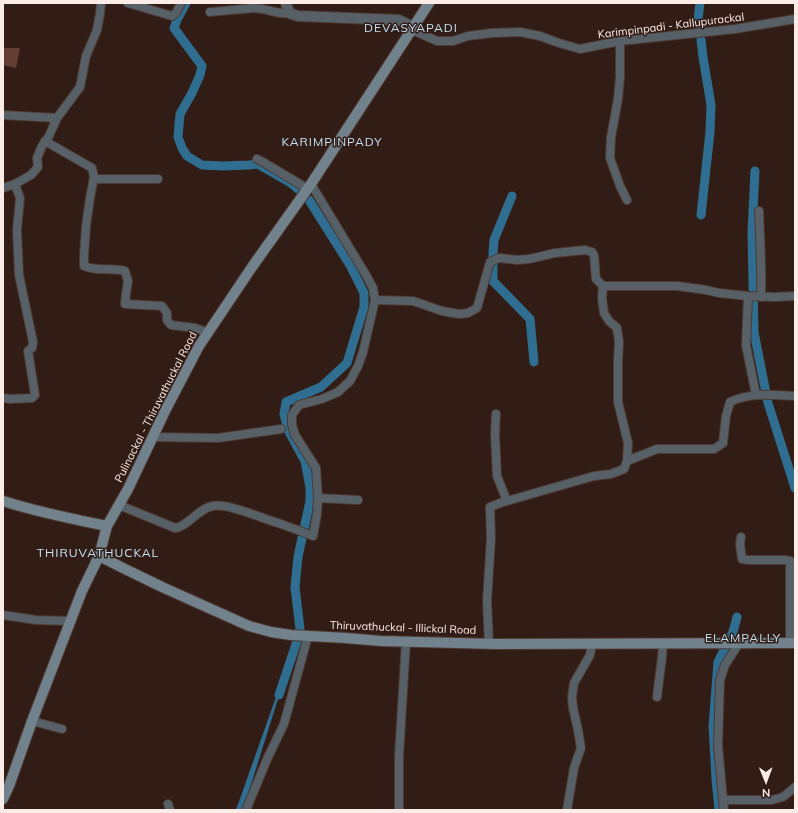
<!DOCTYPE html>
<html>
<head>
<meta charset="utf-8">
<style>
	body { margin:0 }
	#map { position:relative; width:798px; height:813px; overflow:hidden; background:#321d16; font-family:Mulish,sans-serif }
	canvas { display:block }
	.frame { position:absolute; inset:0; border:4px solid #fbece7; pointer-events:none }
	.north { position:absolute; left:746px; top:761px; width:40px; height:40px; -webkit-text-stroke:3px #321d16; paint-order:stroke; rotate:179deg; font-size:11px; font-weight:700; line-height:16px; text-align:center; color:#fbece7 }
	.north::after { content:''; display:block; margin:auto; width:14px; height:18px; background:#fbece7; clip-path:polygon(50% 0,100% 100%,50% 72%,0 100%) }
</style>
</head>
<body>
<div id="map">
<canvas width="798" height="813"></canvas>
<div class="frame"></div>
<div class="north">N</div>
</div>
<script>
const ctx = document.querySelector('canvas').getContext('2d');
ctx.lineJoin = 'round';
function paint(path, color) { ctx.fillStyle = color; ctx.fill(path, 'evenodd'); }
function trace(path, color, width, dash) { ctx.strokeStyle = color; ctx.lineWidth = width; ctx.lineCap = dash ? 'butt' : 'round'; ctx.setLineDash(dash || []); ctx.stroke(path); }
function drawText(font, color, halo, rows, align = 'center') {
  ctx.font = font + ' Mulish,sans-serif'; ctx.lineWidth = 3; ctx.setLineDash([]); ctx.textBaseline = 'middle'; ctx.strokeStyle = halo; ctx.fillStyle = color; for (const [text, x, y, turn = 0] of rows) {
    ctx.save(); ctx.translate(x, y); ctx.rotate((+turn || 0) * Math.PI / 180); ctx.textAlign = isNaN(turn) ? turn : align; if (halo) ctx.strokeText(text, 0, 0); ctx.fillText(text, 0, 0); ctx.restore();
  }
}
paint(new Path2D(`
	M3,47l1,1h16l-4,20 -13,-3z`), '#643e32');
paint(new Path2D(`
	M300,629l-57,181h-7z`), '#2f6e90');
trace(new Path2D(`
	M186,3l-9,17 -3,8 28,38 -2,9 -8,18 -12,21 -2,23 4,11 5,8 15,9 20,1 27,-1 9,-1 33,19 7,6
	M699,26l-1,-7 2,-16
	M755,171l-3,61 2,100 14,71 27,85
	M512,196l-18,44 -1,13v28l37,38 4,43
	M701,215l9,-83 1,-27 -8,-48 -2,-17
	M279,695l18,-54 3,-12 -5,-42 3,-30 12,-56v-13l-5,-27 -17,-31 -4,-16 2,-12 35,-15 26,-24 17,-56v-14l-14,-28 -41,-65
	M719,810l-3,-31 -3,-53 5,-64 15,-30 4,-15`), '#2f6e90', 9);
const minor = new Path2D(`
	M128,3l44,13 4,-3 5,-10
	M210,12c15,-1 30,-3 44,-4 12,0 25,7 35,5
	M412,30l25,11h16l15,-5 24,-3 28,-1 20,4 19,7 21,6 40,-8 115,-12 60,-10
	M620,41v36l-2,22 -7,38 -1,21 10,28 7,14
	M3,115l54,3
	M45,141l47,27 2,9 -4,21 -4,28 -2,29v11c13,6 28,1 41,5l3,10 -2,13 -1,10 37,2 5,7v7l4,5 24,3 12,4
	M257,159l6,3 45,27
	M94,179h64
	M3,188l12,-4 16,-9 7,-8 -1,-9 5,-12 7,-10 8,-18 23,-31 6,-31 11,-26 3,-16 1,-11
	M759,211c1,28 3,57 2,86
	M603,286h75l28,4 13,3 29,3 26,1 21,-1
	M748,296l-2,49 10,50
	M375,300l38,1 29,10 17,3 9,-1 9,-5 13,-46 9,-4 18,2 12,-1 26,-6 30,-3 7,2 2,3 2,24 7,7
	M3,398l7,1 22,-1 3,-3 -7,-44 4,-3 1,-6 -14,-67 -2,-45 3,-32 -5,-14
	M496,414l-1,20 2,42 10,25
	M153,437l65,1 63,-9
	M627,461l30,-12h57l9,-6 3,-27 4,-14c21,-10 42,-7 65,-6
	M318,498l40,2
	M119,505l56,23c12,-1 23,-19 37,-22 16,-3 49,12 66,17 11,4 23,8 35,13l4,-22 1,-16 -2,-30 -21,-33 -3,-10v-10l7,-10 23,-6 16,-7 12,-11 8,-15 5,-14 12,-52 -2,-12 -7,-13 -55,-91
	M741,537l-1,7 2,15 6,1h37l5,1v82
	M3,615l33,5 35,1
	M489,644l-2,-43 4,-63 -1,-31 10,-4 94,-27 17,-2 13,-5 3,-8 1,-18 -10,-41v-42l1,-18 -2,-14 -8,-7 -5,-8 -2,-15 1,-12
	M657,697l5,-40 1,-14
	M32,721l30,8
	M723,800h49l11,-3 12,-10
	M168,804l2,6
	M246,810l22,-53 16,-33 24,-88
	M399,810v-54l7,-115
	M567,810l7,-42 7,-20 -3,-18 -5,-22 -1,-11 2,-14 16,-28 2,-11
	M724,810l-6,-64 2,-66 5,-15 14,-22`);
const tertiary = new Path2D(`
	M286,3l3,10 9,3 101,4 14,7`);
const secondary = new Path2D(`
	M3,501c34,11 69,18 104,25
	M99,556l26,13 37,18 87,39 22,6 20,3 55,3 35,3 115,3 299,-1
	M3,799l6,-13 23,-65 50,-130 17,-35 8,-30 21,-37 37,-78 34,-65 53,-79 59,-83 118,-181`);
trace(minor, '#4e3a33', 10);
trace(tertiary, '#4e3a33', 12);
trace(secondary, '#4e3a33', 12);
trace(minor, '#566066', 8);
trace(tertiary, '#566066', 10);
trace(secondary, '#72828d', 10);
drawText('11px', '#fbece7', '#321d16', [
	["Karimpinpadi - Kallupurackal",671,26,-7],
	["Pulinackal - Thiruvathuckal Road",156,407,-63],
	["Thiruvathuckal - Illickal Road",403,628,2]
]);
ctx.letterSpacing = '1px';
drawText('12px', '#c6e4f6', '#321d16', [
	["DEVASYAPADI",411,28],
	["KARIMPINPADY",332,142],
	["THIRUVATHUCKAL",98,553],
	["ELAMPALLY",743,638]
]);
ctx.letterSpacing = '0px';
</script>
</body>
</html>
